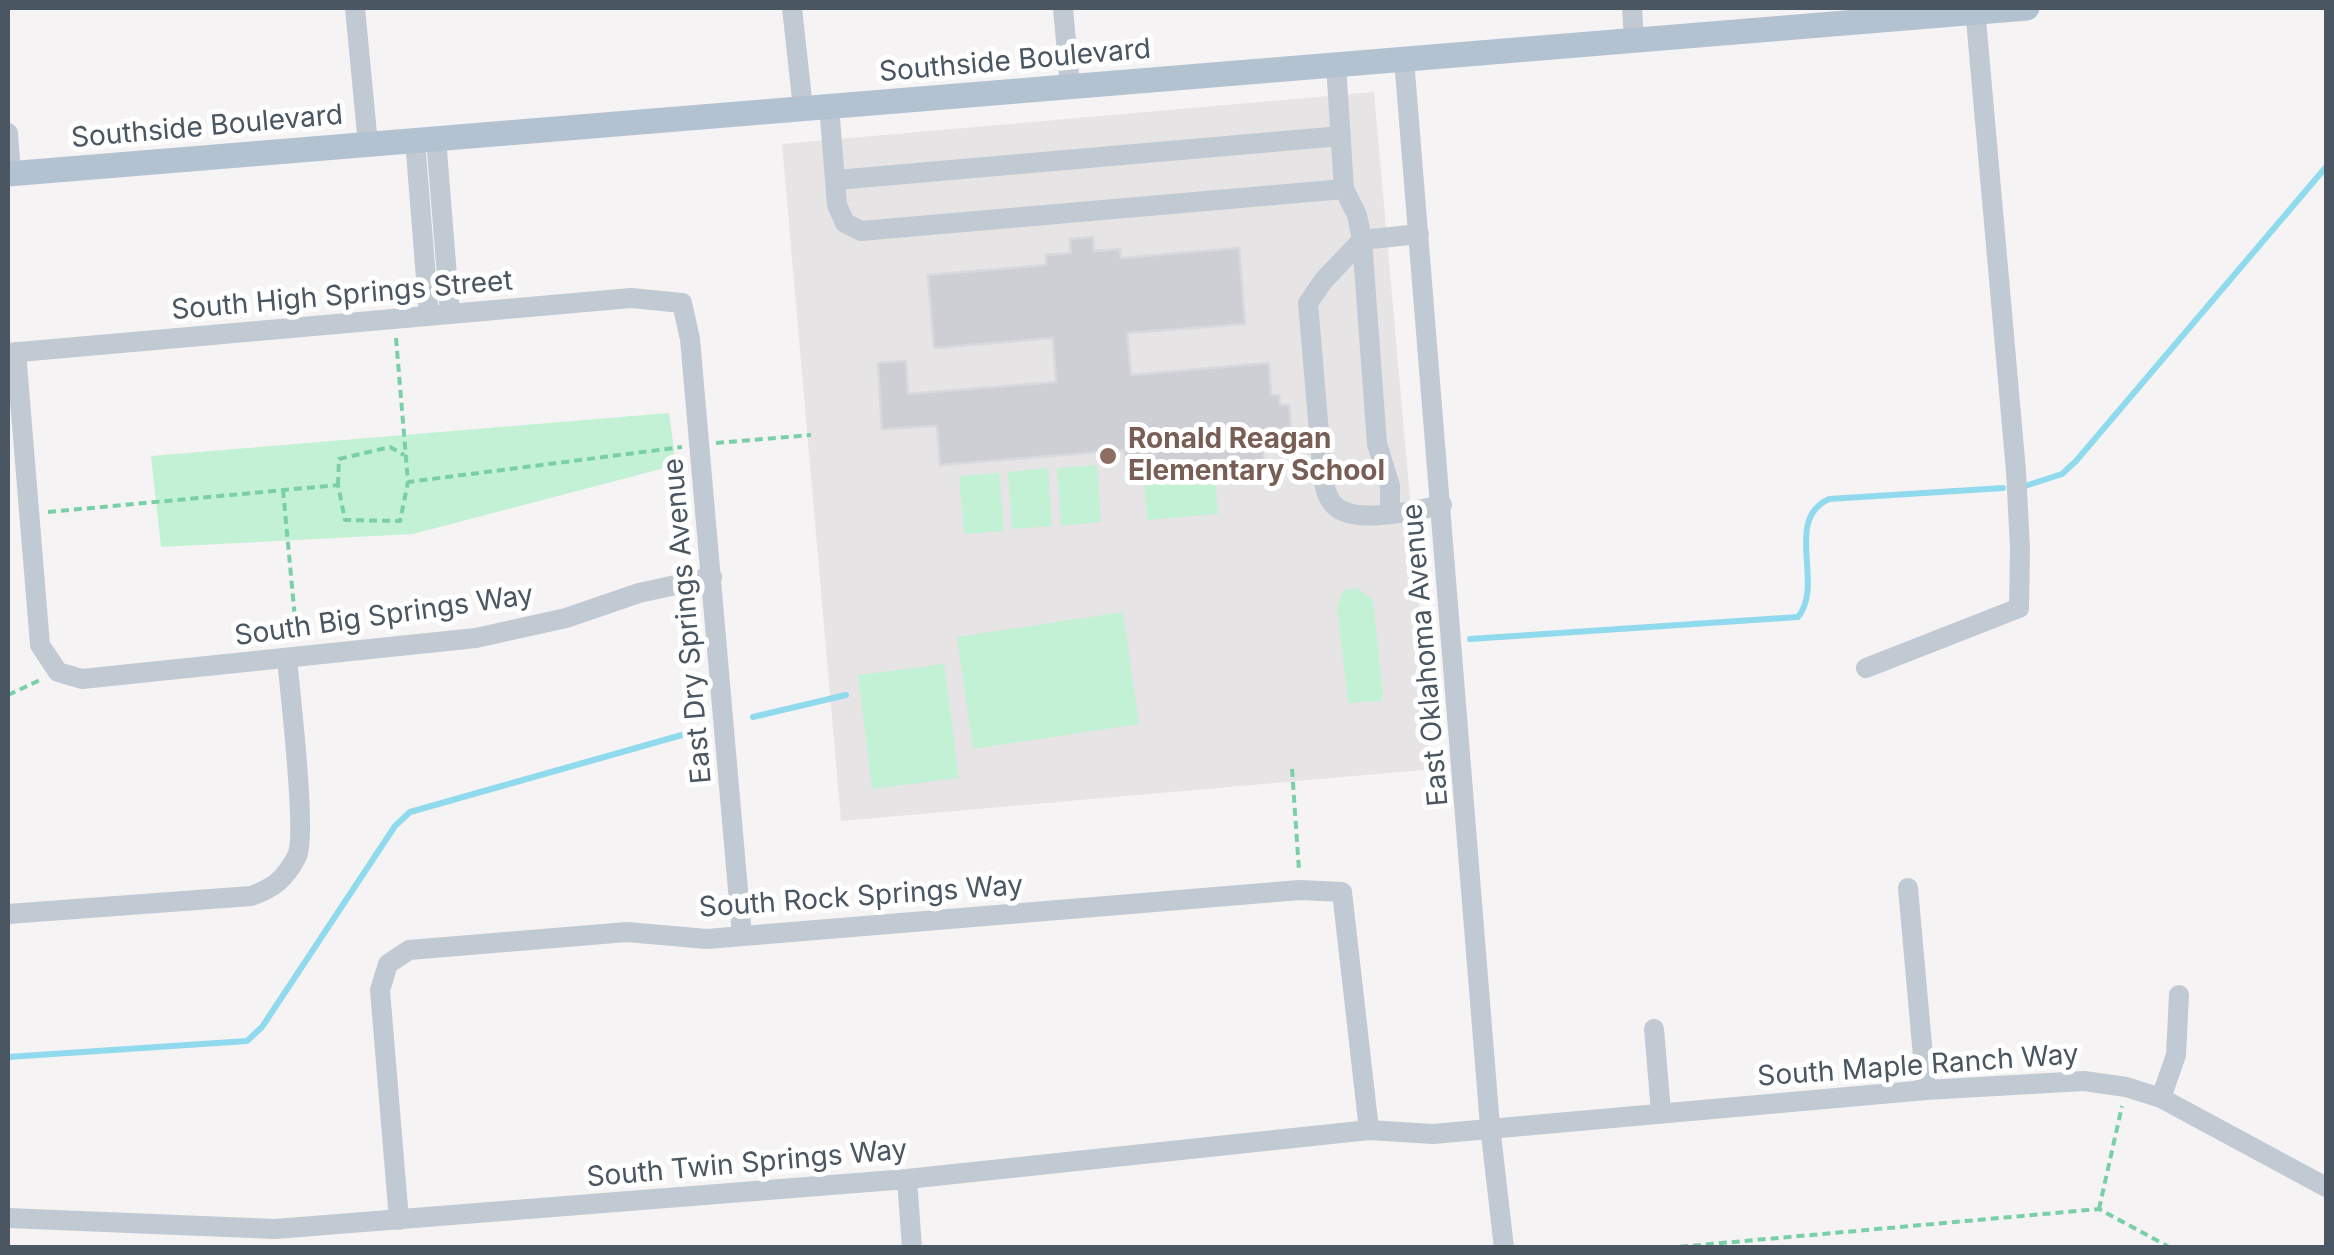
<!DOCTYPE html>
<html>
<head>
<meta charset="utf-8">
<style>
	body { margin:0 }
	#map { position:relative; width:2334px; height:1255px; overflow:hidden; background:#f5f3f3; font-family:Inter,sans-serif }
	canvas { display:block }
	.frame { position:absolute; inset:0; border:10px solid #4a5661; pointer-events:none }
</style>
</head>
<body>
<div id="map">
<canvas width="2334" height="1255"></canvas>
<div class="frame"></div>
</div>
<script>
const ctx = document.querySelector('canvas').getContext('2d');
ctx.lineJoin = 'round';
function paint(path, color) { ctx.fillStyle = color; ctx.fill(path, 'evenodd'); }
function trace(path, color, width, dash) { ctx.strokeStyle = color; ctx.lineWidth = width; ctx.lineCap = dash ? 'butt' : 'round'; ctx.setLineDash(dash || []); ctx.stroke(path); }
function drawText(font, color, halo, rows, align = 'center') {
  ctx.font = font + ' Inter,sans-serif'; ctx.lineWidth = 10; ctx.setLineDash([]); ctx.textBaseline = 'middle'; ctx.strokeStyle = halo; ctx.fillStyle = color; for (const [text, x, y, turn = 0] of rows) {
    ctx.save(); ctx.translate(x, y); ctx.rotate((+turn || 0) * Math.PI / 180); ctx.textAlign = isNaN(turn) ? turn : align; if (halo) ctx.strokeText(text, 0, 0); ctx.fillText(text, 0, 0); ctx.restore();
  }
}
paint(new Path2D(`
	M1374,92l60,677 -593,52 -59,-677z`), '#e6e4e5');
paint(new Path2D(`
	M669,413l7,52 -263,69 -252,13 -10,-91z
	M1097,465l4,57 -40,4 -4,-58z
	M1048,468l4,58 -40,3 -4,-57z
	M999,473l5,58 -40,3 -5,-58z
	M1215,476l3,38 -71,6 -3,-38z
	M1357,588l16,12 10,93 -2,8 -33,2 -11,-97 7,-16z
	M1123,612l16,112 -166,25 -16,-112z
	M944,664l15,114 -87,11 -14,-114z`), '#c3f1d5');
trace(new Path2D(`
	M2025,486l37,-12 14,-13 250,-294
	M1470,639l328,-22c27,-33 -15,-97 31,-118l174,-11
	M753,717l93,-22
	M8,1057l239,-16 15,-14 133,-201 15,-14 286,-81`), '#90daee', 6);
const building = new Path2D(`
	M1093,237l1,14 26,-2 1,9 118,-10 6,76 -118,9 4,42 138,-12 2,32h8l1,10h9l4,43 -30,2 1,22 -137,12 -3,-34 -184,15 -3,-39 -55,3 -4,-66 28,-2 2,33 148,-12 -3,-44 -119,10 -6,-73 118,-10v-10l25,-2 -1,-14z`);
paint(building, '#cdcfd5');
trace(building, '#d7d9de', 2.5);
trace(new Path2D(`
	M396,338l12,144 274,-35
	M716,443l95,-8
	M338,485l1,-26 51,-12 14,8
	M283,490l14,150
	M48,512l290,-27 7,35 55,1 8,-39
	M8,695l32,-15
	M1292,769l7,101
	M2099,1209l23,-103
	M1667,1248l432,-39 72,39`), '#7ad0a6', 4, [8, 5]);
trace(new Path2D(`
	M355,8l13,136
	M792,8l11,100
	M1063,8l7,78
	M1632,8l2,32
	M1404,59l86,1067 14,122
	M1336,64l8,125 13,26 5,25 15,204 13,42v27
	M829,106l8,99 8,18 16,8 483,-42
	M8,133l3,40
	M436,138l14,176
	M415,140l14,176
	M836,180l505,-44
	M1419,234l-57,6 -38,40 -16,23 14,165c2,13 2,26 12,37 20,21 82,5 108,0
	M16,352l24,293 18,27 24,7 394,-41 90,-20 73,-25 73,-16
	M8,353l623,-55 51,5 8,36 52,597
	M1866,668l153,-60 1,-60 -4,-77 -41,-463
	M1908,888l18,202
	M8,914l243,-18c23,-8 34,-17 46,-40 10,-21 -7,-165 -10,-197
	M1654,1029l7,83
	M2161,1098l15,-43 3,-60
	M907,1179l5,69
	M8,1218l267,11 632,-50 462,-49 64,4 493,-44 158,-9 42,6 35,11 165,89
	M399,1220l-19,-230 8,-26 21,-14 218,-18 80,7 593,-49 42,2 27,238`), '#c1cad2', 20);
trace(new Path2D(`
	M8,174l2019,-166`), '#b3c2d1', 25);
for (const [x, y, r, color] of [
	[1108,456,10,"#8d6e63"]
]) { const dot = new Path2D(); dot.arc(x, y, r, 0, 2 * Math.PI); ctx.fillStyle = color; ctx.fill(dot); trace(dot, '#fff', 4); }
drawText('28px', '#4a5661', '#fff', [
	["Southside Boulevard",1015,61,-5],
	["Southside Boulevard",207,127,-5],
	["South High Springs Street",342,296,-5],
	["South Big Springs Way",384,616,-8],
	["East Dry Springs Avenue",688,621,-95],
	["East Oklahoma Avenue",1426,655,-95],
	["South Rock Springs Way",861,897,-4],
	["South Maple Ranch Way",1918,1066,-4],
	["South Twin Springs Way",747,1164,-5]
]);
drawText('bold 28px', '#785e54', '#fff', [
	["Ronald Reagan",1128,440],
	["Elementary School",1128,472]
], 'left');
</script>
</body>
</html>
